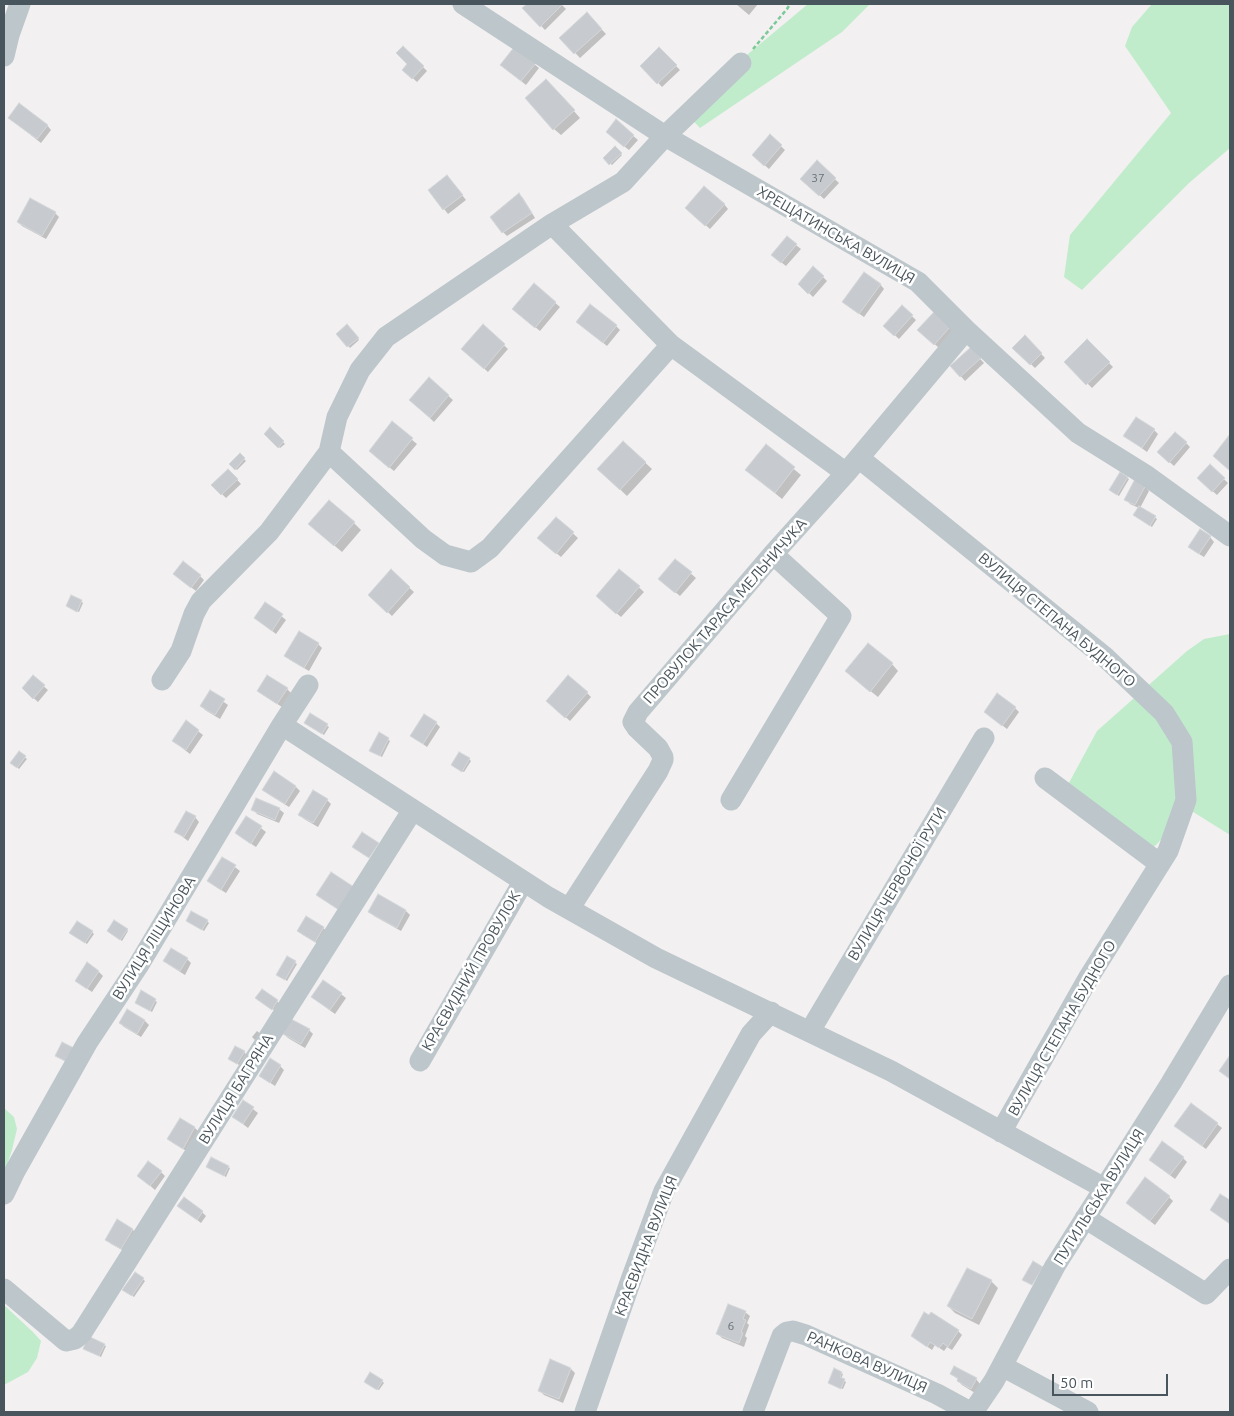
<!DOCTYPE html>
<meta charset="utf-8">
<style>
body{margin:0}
#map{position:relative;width:1234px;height:1416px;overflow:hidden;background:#f2f0f0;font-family:Ubuntu,sans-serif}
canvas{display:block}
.frame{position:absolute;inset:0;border:5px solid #49555c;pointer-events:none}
.scale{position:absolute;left:1052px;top:1374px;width:116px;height:22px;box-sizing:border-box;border:2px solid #49555c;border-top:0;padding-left:6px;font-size:15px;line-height:18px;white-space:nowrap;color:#49555c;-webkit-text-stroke:4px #fff;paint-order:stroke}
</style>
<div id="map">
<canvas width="1234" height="1416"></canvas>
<div class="frame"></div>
<div class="scale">50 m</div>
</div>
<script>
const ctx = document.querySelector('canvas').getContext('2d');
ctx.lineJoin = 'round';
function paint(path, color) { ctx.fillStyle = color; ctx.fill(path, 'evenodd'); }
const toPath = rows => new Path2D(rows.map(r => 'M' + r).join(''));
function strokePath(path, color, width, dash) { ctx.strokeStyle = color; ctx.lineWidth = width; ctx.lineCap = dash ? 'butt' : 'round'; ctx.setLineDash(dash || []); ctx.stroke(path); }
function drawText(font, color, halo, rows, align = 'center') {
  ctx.font = font + ' Ubuntu,sans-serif'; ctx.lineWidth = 5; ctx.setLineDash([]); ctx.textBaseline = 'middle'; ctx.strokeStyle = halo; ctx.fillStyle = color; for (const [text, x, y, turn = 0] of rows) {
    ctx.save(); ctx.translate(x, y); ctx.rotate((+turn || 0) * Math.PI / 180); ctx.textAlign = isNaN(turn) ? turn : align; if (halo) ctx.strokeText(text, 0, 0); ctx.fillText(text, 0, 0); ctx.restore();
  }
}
paint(toPath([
 [808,4,870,4,842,32,700,128,682,109],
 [1152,4,1230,4,1230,148,1189,183,1082,290,1064,277,1070,235,1171,113,1125,46,1132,27],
 [1230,634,1230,835,1190,810,1151,850,1064,792,1097,731,1187,651,1204,639],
 [4,1108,14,1117,17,1129,12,1150,4,1174],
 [4,1305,33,1332,41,1341,37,1358,28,1372,4,1385]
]), '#c1eccc');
paint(toPath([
 [528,4,561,4,566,9,545,30,524,8],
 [736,4,758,4,749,15],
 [587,14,606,34,580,58,561,38],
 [403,47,427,71,417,82,404,70,409,64],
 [515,48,539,68,526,85,506,69],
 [659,49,680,70,662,87,642,66],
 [553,87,580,118,561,135,554,129],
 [616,121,638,140,629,150,611,136],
 [14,122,47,125,51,130,41,143],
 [770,136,785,150,769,169,753,155],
 [615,148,622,155,612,165,605,158],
 [817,162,839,183,824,199,802,179],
 [451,181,466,200,448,214,429,190],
 [519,194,523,198,535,218,507,236,503,232],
 [724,204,728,209,710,229,691,212],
 [55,213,59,217,46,239,22,226,18,222],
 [787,238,801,249,786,266,777,259],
 [823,277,827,281,813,297,804,288],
 [880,284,884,289,864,317,848,306],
 [534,285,560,307,540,331,518,313],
 [902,307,916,320,899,339,885,326],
 [934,314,954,332,939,348,919,330],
 [347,326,359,340,350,348,338,334],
 [483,326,508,349,488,372,467,353],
 [582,326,616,326,620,330,607,346],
 [1025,337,1045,358,1035,368,1014,348],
 [1087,341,1113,367,1092,388,1066,362],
 [971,349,984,363,965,381,952,366],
 [429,379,453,400,434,422,415,404],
 [392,423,417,444,394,471,374,455],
 [270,429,285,444,280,448,266,434],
 [1154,430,1158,434,1147,452,1125,436],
 [623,442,652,469,627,496,605,475],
 [1186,443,1190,447,1174,466,1163,456],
 [766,446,801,475,782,499,754,476],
 [240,455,246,461,237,470,231,464],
 [1210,466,1228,483,1217,495,1198,478],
 [228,470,241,484,226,498,213,485],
 [1127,478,1129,479,1119,496,1112,492],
 [1145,486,1149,491,1140,508,1157,519,1152,527,1134,515,1139,508,1130,504,1126,499],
 [556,518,578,538,561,557,543,542],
 [354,523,361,530,342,552,316,530],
 [1210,537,1214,542,1204,557,1194,551],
 [675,560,696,578,680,596,664,583],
 [620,570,644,592,621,617,601,600],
 [391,571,414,592,392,616,370,595],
 [200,576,204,580,196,591,179,578],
 [81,601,83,603,79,612,67,606],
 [266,603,286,620,276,634,255,618],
 [318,644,322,648,309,671,290,660,286,655],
 [892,664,898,671,878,697,854,678],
 [33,677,48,690,38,702,28,693],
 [287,689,291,693,282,707,263,695,258,691],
 [210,692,228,705,220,719,205,710,201,705],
 [587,693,591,697,570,721,552,705],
 [1015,708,1019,712,1007,729,990,716],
 [310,715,329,727,324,735,305,723],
 [186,722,203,735,190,754,173,741],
 [436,723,440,727,427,747,412,736],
 [379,734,390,741,382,757,373,752],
 [19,753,27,759,19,769,12,763],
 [469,759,471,761,464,772,454,767],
 [296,787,300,791,289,807,268,794],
 [327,800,331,804,318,827,304,819,300,814],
 [253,809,279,809,284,813,279,823,257,814],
 [195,817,199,822,188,841,175,831],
 [247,817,266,832,256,847,241,837],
 [223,858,240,871,226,893,213,885],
 [406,911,410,915,401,931,374,916,370,912],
 [306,918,323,928,328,932,320,945,303,935,299,931],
 [207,921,209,923,204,931,189,922],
 [127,930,128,931,122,941,110,933],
 [92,932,94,934,87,944,73,935],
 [287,958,297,964,287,981,280,976],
 [187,959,191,963,185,975,169,965,165,961],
 [99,972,103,976,92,992,76,981],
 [324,981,346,998,335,1014,317,1001],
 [262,991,279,1003,274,1010,259,1000],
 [142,992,157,1002,152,1012,138,1004],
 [128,1010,145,1021,149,1025,141,1037,124,1027,120,1023],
 [309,1030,313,1034,305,1048,288,1038,284,1034],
 [257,1031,264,1037,259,1044,252,1037],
 [244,1052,246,1054,239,1065,229,1059],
 [280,1066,284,1070,275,1086,260,1076],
 [244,1102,258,1113,248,1128,234,1117],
 [180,1120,195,1128,199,1132,188,1152,173,1143,169,1139],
 [1217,1124,1222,1128,1206,1149,1180,1130],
 [1183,1158,1187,1162,1175,1179,1155,1164],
 [207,1167,228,1167,230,1168,226,1177],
 [161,1172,165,1176,155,1190,139,1176],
 [1169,1197,1173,1201,1155,1225,1132,1207],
 [179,1206,202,1212,206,1216,201,1223],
 [118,1221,133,1230,137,1234,126,1252,111,1244,107,1240],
 [135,1273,145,1281,134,1297,126,1291],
 [991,1281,998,1288,979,1325,955,1313,948,1306],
 [745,1312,750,1316,747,1323,749,1325,745,1336,747,1338,744,1347,722,1338,718,1334],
 [958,1331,962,1335,952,1350,947,1347,944,1351,935,1345,932,1350,912,1336],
 [104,1345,106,1346,101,1357,84,1349],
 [551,1361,571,1369,575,1373,563,1403,544,1395,539,1390],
 [955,1367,976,1379,980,1384,975,1393,962,1385,958,1381,959,1380,951,1374],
 [841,1373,843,1374,841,1379,846,1382,843,1389,829,1383],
 [382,1381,384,1383,379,1390,368,1383]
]), '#0003');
const building = toPath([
 [527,4,563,4,540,27,522,8,527,4],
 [587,12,602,29,574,54,559,38,587,12],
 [403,46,424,66,412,79,402,70,407,64,396,53,403,46],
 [515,46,536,63,521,81,500,65,515,46],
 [659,47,677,65,657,84,640,66,659,47],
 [546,79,575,110,553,130,525,98,546,79],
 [19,103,48,125,37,139,8,118,19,103],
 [616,119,634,135,624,147,606,132,616,119],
 [770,134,782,145,764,166,752,155,770,134],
 [615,146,622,153,609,165,603,158,615,146],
 [817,160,836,178,819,196,800,179,817,160],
 [447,175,463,195,443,210,428,190,447,175],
 [704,186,725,204,705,226,685,208,704,186],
 [519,193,532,213,502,233,490,217,519,193],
 [30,198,56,212,42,236,17,222,30,198],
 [787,236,797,244,781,263,771,255,787,236],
 [813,266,824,276,808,294,798,284,813,266],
 [864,272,881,284,859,314,842,302,864,272],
 [534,283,556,302,535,328,512,309,534,283],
 [590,304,617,325,603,343,576,322,590,304],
 [902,305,913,315,894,336,883,326,902,305],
 [934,312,950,327,934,345,917,330,934,312],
 [347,324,359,338,347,347,336,334,347,324],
 [483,324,505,344,484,369,461,349,483,324],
 [1025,335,1042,353,1030,365,1012,348,1025,335],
 [1087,339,1110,362,1086,385,1064,362,1087,339],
 [971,347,981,358,960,377,950,366,971,347],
 [429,377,449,395,430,418,409,400,429,377],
 [1136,417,1155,429,1142,448,1123,436,1136,417],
 [392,421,413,438,389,468,369,451,392,421],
 [270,427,284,441,278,448,264,434,270,427],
 [1175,432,1187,442,1169,463,1157,452,1175,432],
 [1230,434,1230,471,1213,456,1230,434],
 [623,441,646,462,620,490,597,469,623,441],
 [766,444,795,467,775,493,745,470,766,444],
 [240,453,245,458,235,470,229,464,240,453],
 [1210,464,1225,478,1212,492,1197,478,1210,464],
 [228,469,238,479,221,495,211,485,228,469],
 [1120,472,1128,477,1117,495,1109,490,1120,472],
 [1135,479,1146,485,1135,505,1124,500,1135,479],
 [329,500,355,522,334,546,308,524,329,500],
 [1139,506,1156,516,1150,526,1133,515,1139,506],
 [556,517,574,532,556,554,537,538,556,517],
 [1200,529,1211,536,1199,554,1188,547,1200,529],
 [675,559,692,572,675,593,658,579,675,559],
 [183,561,201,575,191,588,173,574,183,561],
 [391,569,410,587,387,613,368,595,391,569],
 [619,569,640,586,616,614,596,596,619,569],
 [71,595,82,600,77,612,66,606,71,595],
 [265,602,283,614,272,631,254,618,265,602],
 [299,631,319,643,304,668,284,656,299,631],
 [868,643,893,663,870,692,845,671,868,643],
 [33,675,45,685,33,699,22,688,33,675],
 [267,675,288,688,277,704,257,691,267,675],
 [568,675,588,692,565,718,546,701,568,675],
 [210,690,225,699,215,715,200,706,210,690],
 [997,693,1016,707,1002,726,984,712,997,693],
 [310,713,328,724,322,734,304,723,310,713],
 [424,714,437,722,423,744,410,736,424,714],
 [186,720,199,730,186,750,172,741,186,720],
 [379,732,389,738,380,756,369,751,379,732],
 [19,751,26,756,17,768,10,763,19,751],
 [459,752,470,758,462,772,451,765,459,752],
 [274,771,296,786,285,804,262,790,274,771],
 [313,790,328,799,313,823,298,815,313,790],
 [256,798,280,808,275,820,251,810,256,798],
 [186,811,196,816,184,837,174,832,186,811],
 [246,816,262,826,251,844,235,833,246,816],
 [362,832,379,843,369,858,352,847,362,832],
 [222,857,236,865,221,890,207,881,222,857],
 [331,872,354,887,339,910,316,895,331,872],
 [378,894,406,910,397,928,368,912,378,894],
 [191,911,208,920,202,930,186,921,191,911],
 [306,916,324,927,315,942,297,931,306,916],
 [114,920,128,929,120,940,107,931,114,920],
 [77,921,93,931,85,943,69,933,77,921],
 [171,948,188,958,180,971,163,961,171,948],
 [287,956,296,961,285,980,276,975,287,956],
 [87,962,99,971,87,989,75,981,87,962],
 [323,980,342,993,330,1010,311,997,323,980],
 [262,989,278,1000,272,1010,255,998,262,989],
 [141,990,156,999,150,1011,135,1003,141,990],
 [127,1009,145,1020,137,1034,119,1023,127,1009],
 [291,1019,310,1029,301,1044,283,1034,291,1019],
 [62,1042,78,1050,71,1064,55,1056,62,1042],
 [235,1046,245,1051,237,1064,228,1059,235,1046],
 [1230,1055,1230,1079,1219,1071,1230,1055],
 [270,1058,281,1065,270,1083,259,1076,270,1058],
 [243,1100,254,1107,243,1124,232,1117,243,1100],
 [1191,1103,1218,1123,1202,1146,1174,1126,1191,1103],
 [180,1118,195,1127,183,1149,167,1139,180,1118],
 [1162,1141,1184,1157,1170,1175,1149,1160,1162,1141],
 [211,1157,229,1166,224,1176,206,1167,211,1157],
 [148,1161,162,1171,150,1186,137,1176,148,1161],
 [1145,1177,1170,1196,1150,1221,1126,1203,1145,1177],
 [1220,1194,1230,1200,1230,1224,1210,1210,1220,1194],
 [184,1197,203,1211,197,1220,177,1206,184,1197],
 [117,1219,133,1229,121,1249,105,1240,117,1219],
 [1033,1261,1043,1267,1032,1285,1022,1280,1033,1261],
 [967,1268,992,1280,972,1319,947,1306,967,1268],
 [135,1272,144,1278,132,1296,122,1290,135,1272],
 [728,1304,746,1311,743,1319,746,1320,741,1332,743,1333,739,1343,716,1334,728,1304],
 [924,1312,929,1315,931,1312,959,1330,948,1347,943,1343,939,1348,930,1342,927,1347,911,1336,924,1312],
 [88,1336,105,1344,99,1356,83,1349,88,1336],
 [550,1359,571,1368,559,1399,538,1391,550,1359],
 [954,1366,977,1378,971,1389,957,1381,958,1378,950,1374,954,1366],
 [834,1368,842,1372,840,1377,845,1379,841,1389,828,1383,834,1368],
 [370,1372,383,1380,377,1390,364,1382,370,1372]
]);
paint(building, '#c7cbcf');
strokePath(building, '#d4d7da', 1);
strokePath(toPath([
 [753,49,787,9,790,4]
]), '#7bc898', 2.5, [4, 2.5]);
strokePath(toPath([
 [463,4,665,136,918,282,966,330,1078,433,1147,476,1230,536],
 [4,56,9,35,20,4],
 [552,224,671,345,846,473],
 [671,345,490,548,471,562,445,555,423,539,329,452,337,417,360,370,386,337,552,224,623,182,665,136,741,63],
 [859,458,1106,658,1164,713,1182,742,1186,800,1168,851,1089,977,1001,1132],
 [162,680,181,651,194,614,201,601,269,532,329,452],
 [282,725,548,897,656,958,891,1071,1104,1188],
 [1045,778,1160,864],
 [731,800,841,616,773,554],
 [569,909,658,771,663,760,663,757,658,748,637,728,633,722,638,712,773,554,846,473,966,330],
 [810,1031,984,738],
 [420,1061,523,882],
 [4,1194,15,1171,87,1043,138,966,282,725,308,685],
 [1085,1218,1206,1294,1230,1269],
 [4,1289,66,1341,75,1339,81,1334,412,811],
 [1002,1366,1088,1412],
 [585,1412,632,1277,664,1191,751,1034,771,1012],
 [753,1412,782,1336,787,1332,793,1331,806,1335,937,1394,970,1412],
 [973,1412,994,1381,1055,1266,1171,1083,1230,985]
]), '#bcc6cb', 21);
drawText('12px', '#687279', null, [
 ["37",818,178],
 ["6",731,1326]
]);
drawText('15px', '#49555c', '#fff', [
 ["ХРЕЩАТИНСЬКА ВУЛИЦЯ",836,235,30],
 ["ПРОВУЛОК ТАРАСА МЕЛЬНИЧУКА",725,611,-49],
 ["ВУЛИЦЯ СТЕПАНА БУДНОГО",1057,620,40],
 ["ВУЛИЦЯ ЧЕРВОНОЇ РУТИ",897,884,-59],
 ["ВУЛИЦЯ ЛІЩИНОВА",154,938,-58],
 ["КРАЄВИДНИЙ ПРОВУЛОК",471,971,-60],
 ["ВУЛИЦЯ СТЕПАНА БУДНОГО",1062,1028,-60],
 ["ВУЛИЦЯ БАГРЯНА",236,1089,-58],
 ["ПУТИЛЬСЬКА ВУЛИЦЯ",1099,1197,-58],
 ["КРАЄВИДНА ВУЛИЦЯ",646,1246,-69],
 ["РАНКОВА ВУЛИЦЯ",867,1362,24]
]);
</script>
